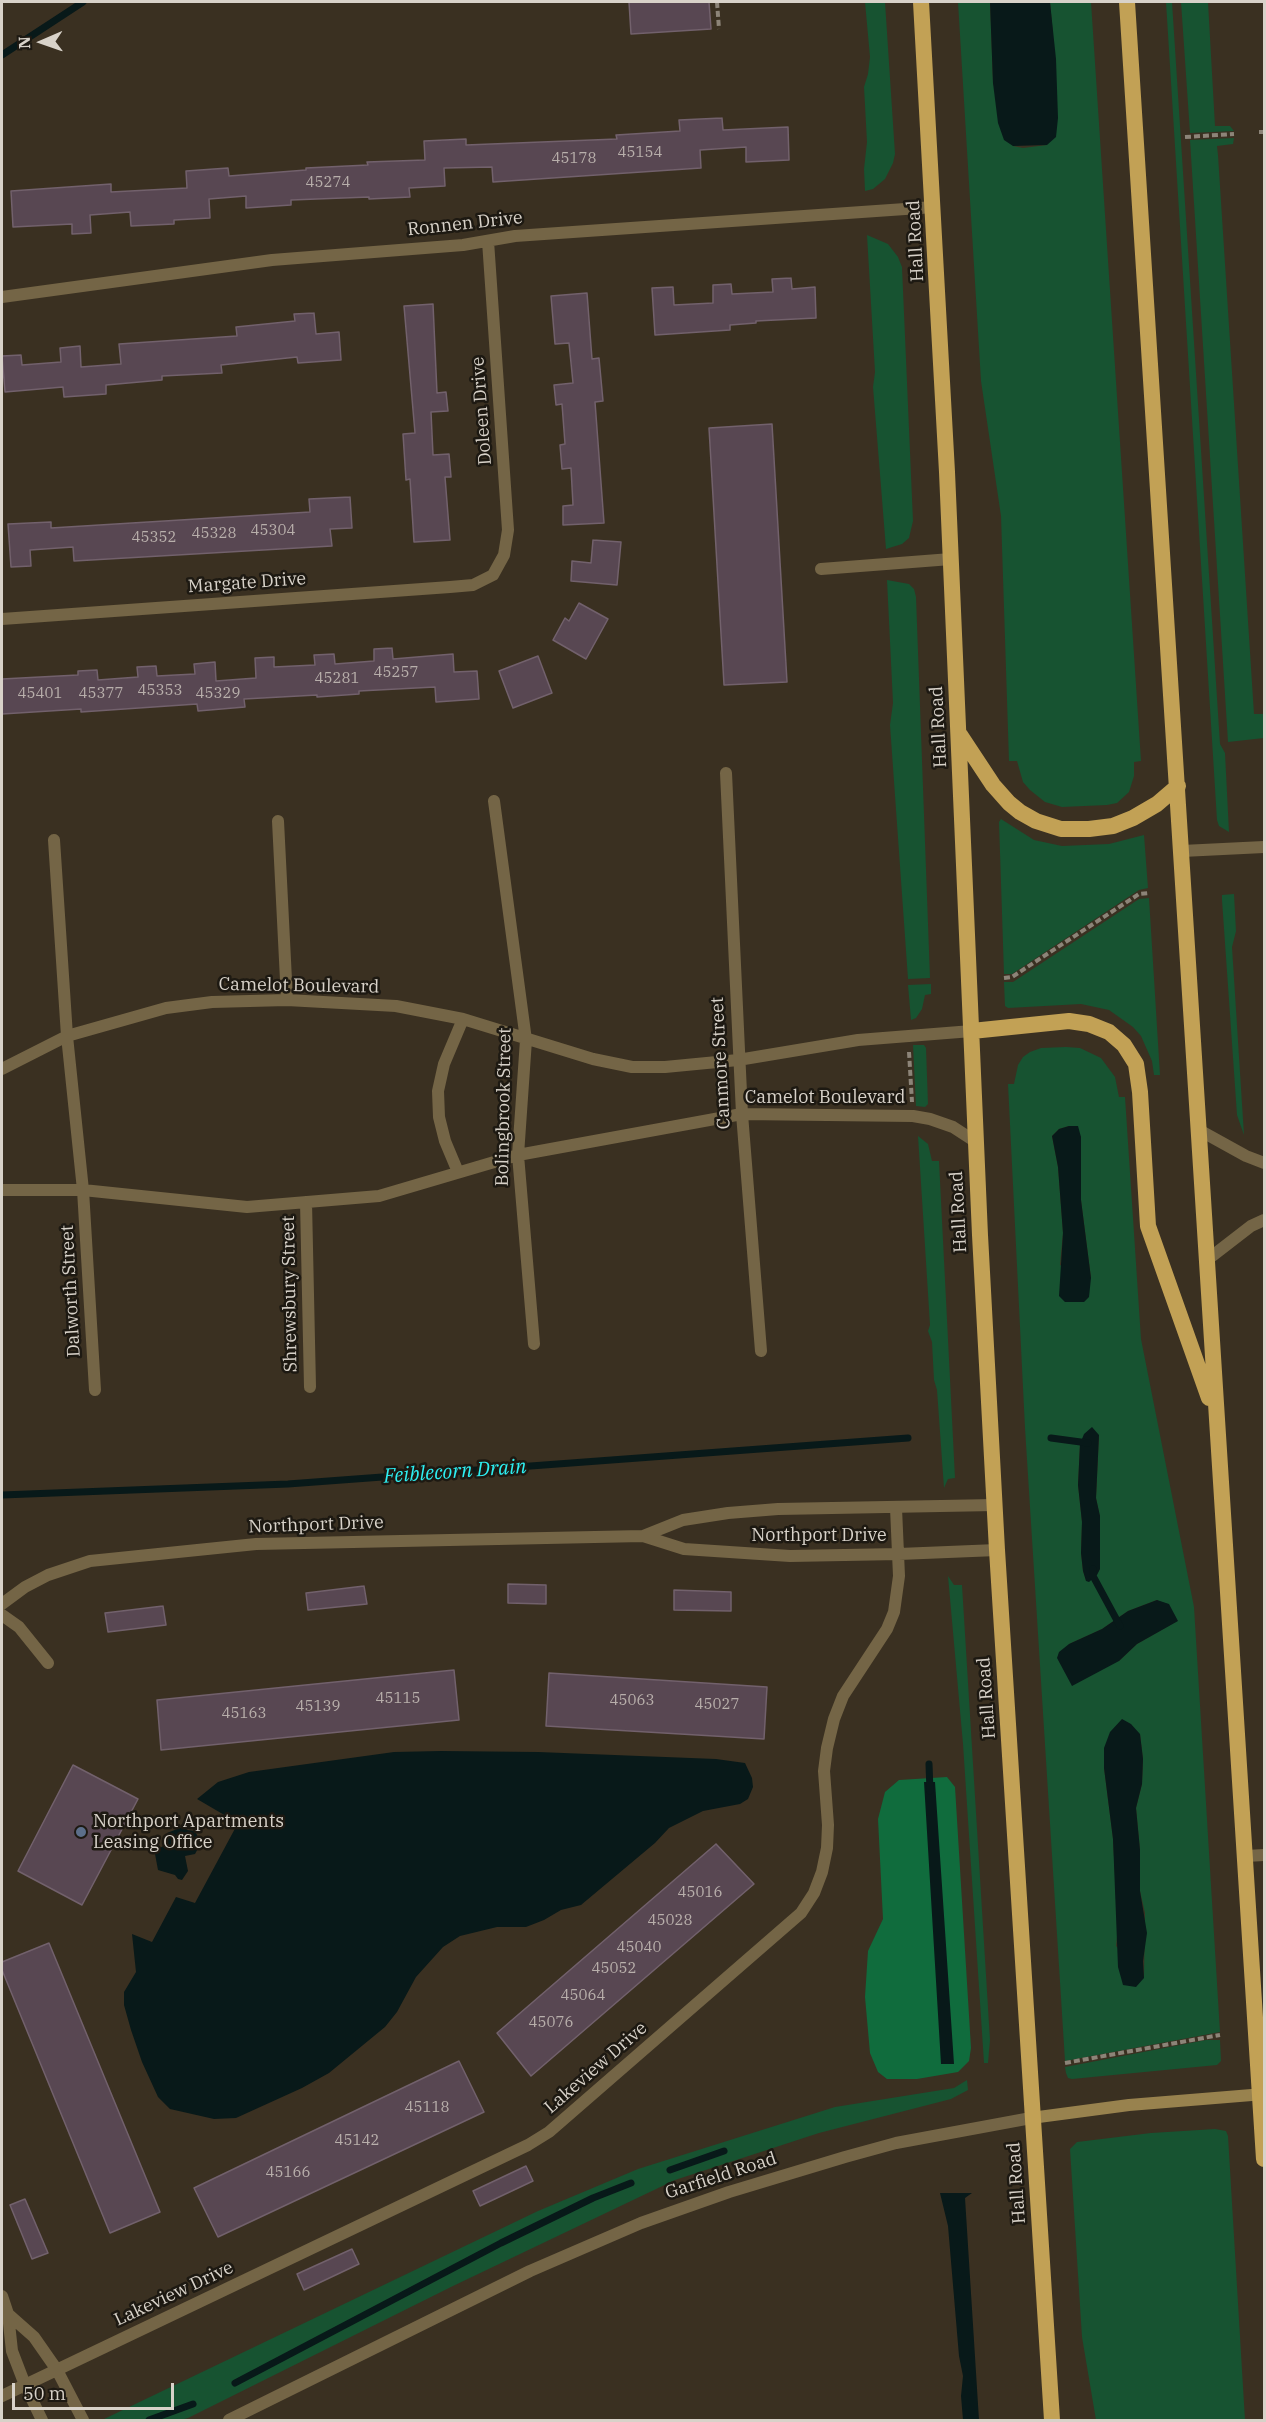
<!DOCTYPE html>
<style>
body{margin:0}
#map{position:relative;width:1266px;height:2422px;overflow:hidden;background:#3a3021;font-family:"IBM Plex Serif",serif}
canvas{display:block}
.frame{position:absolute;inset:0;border:3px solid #d8d2c9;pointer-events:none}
.north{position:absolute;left:12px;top:12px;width:60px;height:60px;-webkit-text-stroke:4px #1d1912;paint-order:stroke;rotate:268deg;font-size:16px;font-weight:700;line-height:24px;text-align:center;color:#d8d2c9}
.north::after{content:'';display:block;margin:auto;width:21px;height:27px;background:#d8d2c9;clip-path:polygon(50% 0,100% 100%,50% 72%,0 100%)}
.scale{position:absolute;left:12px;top:2383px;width:162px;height:27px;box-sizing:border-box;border:3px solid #d8d2c9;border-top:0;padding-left:8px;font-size:18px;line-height:21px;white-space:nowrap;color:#d8d2c9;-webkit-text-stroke:4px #1d1912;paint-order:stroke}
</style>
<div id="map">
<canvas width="1266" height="2422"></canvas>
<div class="frame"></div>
<div class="north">N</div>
<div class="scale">50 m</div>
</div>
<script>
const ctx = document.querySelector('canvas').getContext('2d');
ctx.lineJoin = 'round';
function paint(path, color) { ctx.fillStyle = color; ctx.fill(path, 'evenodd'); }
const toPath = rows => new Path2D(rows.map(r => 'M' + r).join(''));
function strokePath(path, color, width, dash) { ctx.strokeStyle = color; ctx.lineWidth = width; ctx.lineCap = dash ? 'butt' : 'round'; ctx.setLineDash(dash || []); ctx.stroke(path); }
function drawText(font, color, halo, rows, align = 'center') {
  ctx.font = font + ' "IBM Plex Serif",serif'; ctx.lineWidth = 5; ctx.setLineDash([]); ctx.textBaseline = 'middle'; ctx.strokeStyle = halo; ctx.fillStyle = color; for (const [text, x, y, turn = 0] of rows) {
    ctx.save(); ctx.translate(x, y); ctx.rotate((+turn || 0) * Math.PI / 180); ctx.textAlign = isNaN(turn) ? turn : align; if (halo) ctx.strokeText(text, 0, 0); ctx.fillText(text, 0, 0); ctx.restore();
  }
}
paint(toPath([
 [865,2,885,2,895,154,893,163,885,179,873,189,865,191,864,169,867,142,864,87,868,74,870,57],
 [958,2,990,2,993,83,1013,146,1023,148,1047,145,1053,35,1050,2,1091,2,1141,761,1134,762,1134,776,1129,792,1117,803,1107,805,1062,807,1045,802,1030,790,1023,782,1017,761,1009,761,1001,516,981,381],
 [1166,2,1172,2,1220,744,1225,753,1229,832,1219,826,1217,820],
 [1181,2,1208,2,1215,126,1230,126,1234,131,1190,133],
 [1234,138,1233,144,1217,146,1218,155,1254,714,1264,714,1264,738,1228,742,1190,140],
 [867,235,888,244,898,257,902,267,913,521,909,538,902,544,886,549,873,387,875,372],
 [887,580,909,584,914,589,916,597,930,978,908,979,890,725,893,703],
 [1001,819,1034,840,1062,846,1109,844,1144,835,1148,888,1139,890,1012,974,1004,974,999,822],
 [1234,894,1236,931,1232,947,1244,1135,1237,1115,1222,900,1222,895],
 [1149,898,1160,1075,1154,1075,1152,1061,1141,1036,1133,1027,1109,1010,1081,1004,1008,1008,1005,1006,1004,982,1013,982,1139,899],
 [931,984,931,994,925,995,922,1009,916,1018,911,1020,908,985],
 [913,1045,924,1045,926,1048,928,1104,925,1107,916,1106],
 [1066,1047,1080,1048,1101,1058,1115,1077,1119,1097,1125,1097,1141,1339,1194,1607,1220,2032,1065,2061,1025,1428,1008,1084,1014,1084,1018,1065,1023,1057,1030,1052,1041,1048],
 [1069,1126,1081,1137,1081,1200,1091,1278,1060,1265,1063,1233,1058,1167,1052,1136,1059,1129],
 [1099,1435,1096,1498,1100,1517,1100,1569,1089,1581,1086,1580,1083,1571,1081,1553,1082,1522,1078,1485,1080,1444],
 [1157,1600,1174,1614,1177,1621,1137,1644,1119,1661,1069,1644,1102,1629,1128,1611],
 [1140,1734,1143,1759,1142,1784,1136,1808,1140,1850,1140,1891,1145,1913,1144,1977,1116,1946,1118,1928,1113,1839,1104,1768],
 [918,1136,928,1144,932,1161,939,1161,955,1478,948,1479,944,1488,937,1390,934,1380,932,1342,928,1331,930,1325],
 [948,1576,954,1585,962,1585,990,2040,988,2063,984,2063,963,1744],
 [1206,2040,1220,2040,1221,2061,1217,2065,1072,2079,1068,2078,1066,2073,1065,2067],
 [967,2080,968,2090,951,2099,819,2133,675,2180,453,2286,188,2418,180,2420,102,2420,538,2211,638,2169,835,2107,954,2088],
 [1215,2129,1226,2131,1228,2136,1245,2420,1096,2420,1082,2337,1070,2149,1077,2142,1151,2133]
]), '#175331');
paint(toPath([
 [947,1777,955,1787,971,2048,969,2061,958,2072,917,2079,887,2079,878,2072,870,2053,865,1997,868,1951,883,1919,878,1819,885,1792,899,1780]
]), '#106c3d');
paint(toPath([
 [990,2,1050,2,1056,59,1058,118,1056,137,1047,145,1013,146,1004,140,998,123,993,83],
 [1069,1126,1078,1126,1081,1137,1081,1200,1091,1278,1089,1297,1084,1302,1065,1302,1059,1296,1063,1233,1058,1167,1052,1136,1059,1129],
 [1092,1427,1099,1435,1096,1498,1100,1516,1100,1569,1097,1575,1089,1582,1086,1581,1083,1571,1081,1553,1082,1522,1078,1485,1080,1444,1084,1434],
 [1157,1600,1169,1604,1178,1621,1137,1644,1119,1661,1072,1686,1057,1658,1059,1652,1069,1644,1102,1629,1128,1611],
 [1122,1719,1131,1724,1140,1734,1143,1759,1142,1784,1136,1808,1140,1850,1140,1891,1147,1933,1143,1961,1144,1978,1136,1987,1123,1985,1118,1967,1113,1839,1104,1768,1104,1748,1110,1732],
 [441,1751,538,1752,716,1759,745,1763,752,1778,753,1787,748,1799,740,1804,703,1811,669,1828,655,1843,581,1905,561,1910,544,1920,526,1927,497,1927,460,1936,443,1947,416,1977,397,2012,385,2027,329,2073,302,2088,236,2118,214,2119,170,2109,158,2097,142,2062,131,2030,124,2005,124,1992,136,1972,132,1934,152,1942,176,1897,195,1903,238,1823,197,1799,218,1782,249,1772,394,1752],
 [924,1782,935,1782,954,2064,941,2064],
 [185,1826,187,1830,195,1831,201,1843,195,1854,185,1856,188,1871,182,1880,178,1879,175,1875,158,1870,155,1854,156,1850,167,1844,167,1833],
 [940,2193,972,2193,965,2198,979,2420,963,2420,961,2396,963,2376,959,2356,948,2226]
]), '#081919');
strokePath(toPath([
 [2,55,83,2],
 [1051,1438,1088,1443],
 [2,1495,288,1484,908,1438],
 [1093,1569,1093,1576,1120,1626],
 [929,1764,930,1791],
 [670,2170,724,2151],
 [235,2383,501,2243,593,2198,631,2183],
 [149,2420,193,2404]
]), '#081919', 7);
const building = toPath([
 [629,2,709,2,711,29,631,34,629,2],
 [722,118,723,130,788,127,789,160,746,162,746,147,700,150,701,168,493,182,492,167,444,168,445,186,409,188,410,197,369,199,369,197,291,200,291,205,246,208,246,196,209,199,210,218,174,220,174,224,131,226,130,212,90,215,91,233,72,234,72,224,13,227,11,191,111,184,111,192,187,188,186,171,228,168,229,176,306,170,306,168,368,165,367,162,425,160,424,141,466,139,466,145,617,139,616,135,680,131,679,120,722,118],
 [791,278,792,289,815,287,816,318,756,321,756,323,730,325,730,330,655,335,652,288,673,287,674,305,713,303,713,285,731,284,732,294,773,292,772,279,791,278],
 [587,293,592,359,599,358,603,401,595,402,604,523,563,525,563,506,573,505,571,468,562,469,560,445,565,444,562,404,556,405,554,385,573,383,569,343,555,344,551,296,587,293],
 [433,304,437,393,446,392,448,411,431,412,433,455,449,454,451,477,445,477,450,540,414,542,410,479,406,480,403,434,415,433,404,306,433,304],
 [314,313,316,334,339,332,341,360,298,363,297,357,221,365,222,373,162,376,162,380,106,385,106,394,64,397,63,387,5,392,2,356,21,355,22,365,61,362,60,348,80,346,81,367,121,364,119,344,237,336,236,327,295,321,294,314,314,313],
 [772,424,787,682,724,685,709,428,772,424],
 [350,497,352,528,330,529,332,546,74,561,73,547,30,550,31,566,11,567,8,524,51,522,51,528,310,512,309,499,350,497],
 [593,540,621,542,617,585,571,581,572,561,591,563,593,540],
 [579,603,608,619,586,659,553,640,565,618,569,621,579,603],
 [392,648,393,659,453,654,454,672,477,671,479,699,436,702,435,687,359,691,359,694,317,697,317,695,244,699,245,707,198,711,197,704,81,712,81,709,2,714,2,679,78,675,78,671,97,670,98,680,138,677,137,667,156,666,157,676,195,674,194,664,215,662,216,681,256,678,255,658,274,657,274,667,315,665,314,655,334,654,335,664,374,661,374,649,392,648],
 [538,656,552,693,513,708,499,671,538,656],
 [508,1584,546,1585,546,1604,508,1603,508,1584],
 [364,1586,367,1604,308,1610,306,1593,364,1586],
 [674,1590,731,1592,731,1611,674,1610,674,1590],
 [163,1606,166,1625,108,1632,105,1613,163,1606],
 [454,1670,459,1720,161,1750,157,1700,454,1670],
 [549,1673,767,1687,764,1739,546,1726,549,1673],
 [73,1765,138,1799,82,1905,18,1871,73,1765],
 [716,1844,754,1884,531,2076,497,2033,716,1844],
 [49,1943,160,2212,110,2233,2,1970,2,1962,49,1943],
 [459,2061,484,2112,218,2237,194,2188,459,2061],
 [526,2166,533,2181,480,2206,473,2191,526,2166],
 [25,2199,48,2253,32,2259,10,2205,25,2199],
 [352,2249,359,2264,304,2290,297,2274,352,2249]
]);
paint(building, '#584752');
strokePath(building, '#72616c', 1.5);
strokePath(toPath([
 [717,2,719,29],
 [1259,132,1264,132],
 [1185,137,1234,134],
 [1004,978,1012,977,1139,894,1149,893],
 [909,1052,912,1102],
 [1065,2063,1220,2035]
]), '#8c8478', 4, [6, 3]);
strokePath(toPath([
 [821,569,951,559],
 [1182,851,1264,847],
 [2,1615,19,1627,48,1663],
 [1246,1856,1264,1855]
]), '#746546', 12);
strokePath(toPath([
 [2,297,272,260,463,245,515,236,934,207],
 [2,619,450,587,473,585,493,575,504,555,508,530,488,241],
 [726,773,742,1114,761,1351],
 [494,801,526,1040,518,1155,534,1344],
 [278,821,287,1000],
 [54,840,67,1036,83,1190,95,1390],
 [2,1069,67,1036,166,1008,212,1002,287,1000,396,1006,463,1019,593,1059,632,1067,665,1067,738,1060,858,1040,972,1031],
 [1199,1130,1246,1156,1264,1163],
 [458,1172,445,1141,439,1117,438,1091,444,1064,463,1019],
 [2,1190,83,1190,247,1207,379,1196,518,1155,742,1114,913,1116,930,1119,953,1127,976,1142],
 [306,1202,310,1387],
 [1207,1260,1251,1226,1264,1220],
 [643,1536,683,1520,728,1513,778,1509,995,1505],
 [2,1604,25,1587,48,1575,90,1561,256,1544,643,1536,684,1549,790,1556,899,1554,997,1550],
 [2,2296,8,2314,12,2351,25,2385,42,2420],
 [8,2314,34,2337,57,2370,83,2420],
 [2,2396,528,2145,549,2132,801,1913,814,1893,822,1872,827,1848,828,1825,824,1771,827,1748,834,1719,843,1696,887,1629,894,1612,899,1576,896,1508]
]), '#746546', 12);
strokePath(toPath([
 [229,2420,530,2271,641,2223,729,2192,845,2157,896,2143,1031,2118]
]), '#746546', 12);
strokePath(toPath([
 [1031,2118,1129,2105,1264,2094]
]), '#98824e', 12);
strokePath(toPath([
 [921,2,947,472,980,1235,997,1550,1052,2420],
 [1127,2,1264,2159],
 [960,735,993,785,1009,803,1020,812,1036,821,1061,829,1089,829,1113,826,1133,818,1157,804,1178,786],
 [972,1031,1069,1021,1089,1024,1109,1032,1124,1045,1136,1064,1140,1092,1148,1226,1209,1398]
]), '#c2a155', 16);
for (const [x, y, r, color] of [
 [81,1832,6,"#5c6f8a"]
]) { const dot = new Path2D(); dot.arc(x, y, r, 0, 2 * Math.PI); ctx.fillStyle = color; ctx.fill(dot); strokePath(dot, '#1d1912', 2); }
drawText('15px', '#b8afab', null, [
 ["45154",640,153],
 ["45178",574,159],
 ["45274",328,183],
 ["45304",273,531],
 ["45328",214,534],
 ["45352",154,538],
 ["45257",396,673],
 ["45281",337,679],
 ["45353",160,691],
 ["45401",40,694],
 ["45377",101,694],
 ["45329",218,694],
 ["45115",398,1699],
 ["45063",632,1701],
 ["45027",717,1705],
 ["45139",318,1707],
 ["45163",244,1714],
 ["45016",700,1893],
 ["45028",670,1921],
 ["45040",639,1948],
 ["45052",614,1969],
 ["45064",583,1996],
 ["45076",551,2023],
 ["45118",427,2108],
 ["45142",357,2141],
 ["45166",288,2173]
]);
drawText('18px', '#d8d2c9', '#1d1912', [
 ["Ronnen Drive",465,224,-6],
 ["Hall Road",916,241,-93],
 ["Doleen Drive",482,411,-94],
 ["Margate Drive",247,583,-4],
 ["Hall Road",939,727,-93],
 ["Camelot Boulevard",299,986,1],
 ["Canmore Street",721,1063,-93],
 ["Camelot Boulevard",825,1098],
 ["Bolingbrook Street",504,1107,-89],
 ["Hall Road",959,1212,-93],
 ["Dalworth Street",71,1291,-93],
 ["Shrewsbury Street",290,1294,-91],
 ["Northport Drive",316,1525,-2],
 ["Northport Drive",819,1536],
 ["Hall Road",987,1698,-94],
 ["Lakeview Drive",596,2068,-41],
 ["Garfield Road",721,2176,-18],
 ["Hall Road",1017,2183,-94],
 ["Lakeview Drive",174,2294,-25]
]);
drawText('18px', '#d8d2c9', '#1d1912', [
 ["Northport Apartments",93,1822],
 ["Leasing Office",93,1843]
], 'left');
drawText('italic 20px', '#2deff2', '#1d1912', [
 ["Feiblecorn Drain",455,1472,-4]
]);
</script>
